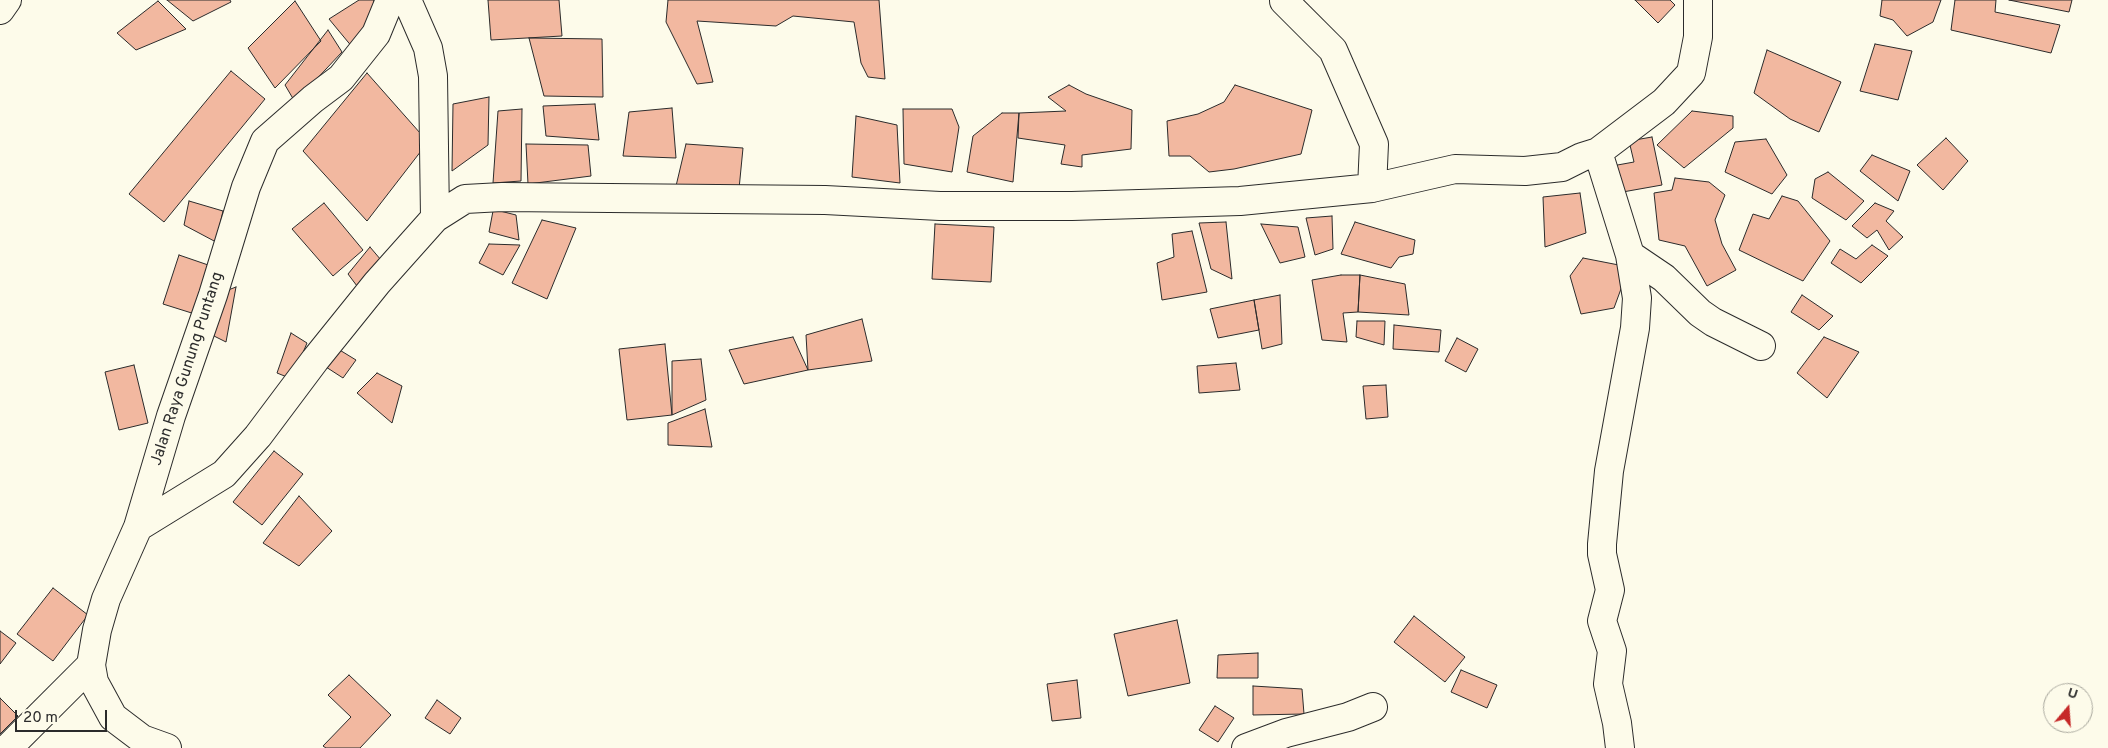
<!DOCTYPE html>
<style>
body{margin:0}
#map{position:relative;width:2108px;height:748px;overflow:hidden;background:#fdfbea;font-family:Overpass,sans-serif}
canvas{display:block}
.north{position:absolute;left:2043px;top:683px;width:50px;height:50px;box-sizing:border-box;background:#fdfbea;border:1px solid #a9a89e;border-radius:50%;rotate:18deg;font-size:14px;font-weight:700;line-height:20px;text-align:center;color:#2b2b2b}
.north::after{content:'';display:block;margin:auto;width:18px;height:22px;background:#c62828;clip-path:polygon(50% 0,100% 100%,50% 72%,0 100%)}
.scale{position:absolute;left:15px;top:710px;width:92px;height:22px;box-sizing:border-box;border:2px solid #2b2b2b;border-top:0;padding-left:6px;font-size:15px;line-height:18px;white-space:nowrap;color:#2b2b2b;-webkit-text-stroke:4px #fdfbea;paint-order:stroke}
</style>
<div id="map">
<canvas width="2108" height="748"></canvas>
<div class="north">U</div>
<div class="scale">20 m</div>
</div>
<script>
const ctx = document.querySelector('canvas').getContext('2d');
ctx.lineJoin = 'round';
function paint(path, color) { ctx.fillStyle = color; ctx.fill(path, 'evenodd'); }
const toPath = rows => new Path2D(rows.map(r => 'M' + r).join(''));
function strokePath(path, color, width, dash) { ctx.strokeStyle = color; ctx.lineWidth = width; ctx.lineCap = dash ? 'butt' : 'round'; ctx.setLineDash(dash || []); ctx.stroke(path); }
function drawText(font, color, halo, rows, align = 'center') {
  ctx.font = font + ' Overpass,sans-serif'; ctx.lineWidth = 4; ctx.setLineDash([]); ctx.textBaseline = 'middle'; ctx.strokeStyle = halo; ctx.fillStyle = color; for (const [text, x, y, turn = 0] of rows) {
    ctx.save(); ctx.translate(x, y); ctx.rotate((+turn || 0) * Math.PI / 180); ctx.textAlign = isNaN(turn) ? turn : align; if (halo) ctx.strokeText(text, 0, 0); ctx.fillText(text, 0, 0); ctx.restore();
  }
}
const building = toPath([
 [167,0,230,0,231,2,193,21,167,0],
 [359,0,374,0,372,16,353,48,329,19,359,0],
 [488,0,559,0,562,36,491,40,488,0],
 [668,0,879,0,885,79,868,77,861,63,854,22,793,16,776,26,697,21,713,82,697,84,666,22,668,0],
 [1635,0,1670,0,1675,5,1658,23,1635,0],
 [1882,0,1941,0,1933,22,1907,36,1893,20,1880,16,1882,0],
 [1955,0,1996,0,1995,12,2060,25,2051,53,1951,30,1955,0],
 [2009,0,2072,0,2069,12,2009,0],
 [158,1,186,29,136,50,117,33,158,1],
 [295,1,321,41,275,88,248,48,295,1],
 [328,30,342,52,295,102,285,85,328,30],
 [529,38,602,39,603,97,544,96,529,38],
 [1875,44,1912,51,1898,100,1860,91,1875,44],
 [1767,50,1841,82,1819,132,1790,119,1754,93,1767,50],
 [231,71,265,99,164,222,129,194,231,71],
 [367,73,428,142,367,221,303,151,367,73],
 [1069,85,1086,94,1132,110,1131,149,1082,155,1082,167,1061,164,1065,145,1018,138,1019,113,1066,111,1048,97,1069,85],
 [1235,85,1312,110,1301,154,1234,169,1209,172,1190,156,1169,156,1167,121,1198,114,1224,102,1235,85],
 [489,97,488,145,452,171,453,104,489,97],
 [595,104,599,140,546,136,543,106,595,104],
 [672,108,676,158,623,156,629,112,672,108],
 [522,109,521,181,493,183,498,111,522,109],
 [903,109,952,109,959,127,952,172,904,164,903,109],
 [1692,111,1733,116,1733,128,1684,168,1657,145,1692,111],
 [1002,113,1019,113,1013,182,967,172,973,136,1002,113],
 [856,116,897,125,900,183,852,177,856,116],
 [1652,137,1662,185,1617,193,1612,166,1634,162,1629,141,1652,137],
 [1946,138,1968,161,1943,190,1917,165,1946,138],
 [1766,139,1787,175,1772,194,1725,172,1735,142,1766,139],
 [526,144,588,145,591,176,528,184,526,144],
 [686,144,743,148,739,189,676,186,686,144],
 [1872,155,1910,171,1898,201,1860,171,1872,155],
 [1828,172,1864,201,1846,220,1812,198,1815,179,1828,172],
 [1675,178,1709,182,1725,195,1715,220,1722,244,1736,270,1707,286,1685,246,1659,240,1654,193,1672,190,1675,178],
 [1580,193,1586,233,1545,247,1543,197,1580,193],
 [1782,196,1798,201,1830,241,1803,281,1739,250,1753,214,1769,219,1782,196],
 [189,201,223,211,216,242,184,225,189,201],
 [324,203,363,250,333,276,292,229,324,203],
 [1875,203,1894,211,1886,221,1903,237,1889,250,1877,230,1867,238,1852,226,1875,203],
 [492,209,516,215,519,240,489,232,493,211,492,209],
 [1332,216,1333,249,1315,255,1306,218,1332,216],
 [542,220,576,228,547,299,512,283,542,220],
 [1226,222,1232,279,1211,269,1199,223,1226,222],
 [1355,222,1415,240,1413,254,1399,257,1391,268,1341,254,1355,222],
 [935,224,994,227,991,282,932,279,935,224],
 [1261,224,1298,227,1305,257,1280,263,1261,224],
 [1192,231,1207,292,1162,300,1157,263,1174,257,1172,234,1192,231],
 [489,244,520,245,503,275,479,263,489,244],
 [1872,245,1888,256,1861,283,1831,263,1840,249,1856,259,1872,245],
 [370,247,381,260,360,290,348,274,370,247],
 [179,255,214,267,198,315,163,304,179,255],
 [1583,258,1629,267,1614,308,1581,314,1570,276,1583,258],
 [1341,275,1360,275,1358,312,1343,313,1347,342,1322,340,1312,280,1341,275],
 [1360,275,1405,284,1409,315,1358,312,1360,275],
 [236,287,226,342,214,336,223,292,236,287],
 [1280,295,1282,344,1262,349,1254,300,1280,295],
 [1802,295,1833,316,1819,330,1791,312,1802,295],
 [1254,300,1259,330,1218,338,1210,309,1254,300],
 [862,319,872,361,808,370,806,335,862,319],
 [1357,321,1385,321,1384,345,1356,337,1357,321],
 [1394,325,1441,330,1439,352,1393,349,1394,325],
 [291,333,307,343,292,379,277,373,291,333],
 [793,337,808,370,744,384,729,350,793,337],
 [1824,337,1859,352,1827,398,1797,373,1824,337],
 [1457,338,1478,349,1466,372,1445,361,1457,338],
 [665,344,672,415,627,420,619,349,665,344],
 [338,349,356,360,343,378,326,367,338,349],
 [701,359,706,400,672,415,672,361,701,359],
 [1236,363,1240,390,1199,393,1197,366,1236,363],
 [134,365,148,423,119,430,105,372,134,365],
 [377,373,402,386,392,423,357,393,377,373],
 [1386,385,1388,417,1366,419,1363,386,1386,385],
 [705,409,712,447,668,445,668,423,705,409],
 [274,451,303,474,262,525,233,502,274,451],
 [299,496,332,531,299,566,263,543,299,496],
 [53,588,88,615,53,661,17,634,53,588],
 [1414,616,1465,657,1445,682,1394,642,1414,616],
 [1177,620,1190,683,1128,696,1114,634,1177,620],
 [0,631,16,643,0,664,0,631],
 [1258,653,1258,678,1217,678,1218,655,1258,653],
 [1461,670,1497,685,1487,708,1451,692,1461,670],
 [349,675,391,715,360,748,326,748,323,746,351,717,328,695,349,675],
 [1077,680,1081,718,1052,721,1047,684,1077,680],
 [1253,686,1302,689,1304,714,1253,715,1253,686],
 [0,698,18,716,0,734,0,698],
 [437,700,461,718,450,734,425,718,437,700],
 [1215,706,1234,718,1218,742,1199,730,1215,706]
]);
paint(building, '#f2b8a0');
strokePath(building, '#2b2b2b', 1);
const minor = toPath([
 [407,0,428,48,433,76,435,218],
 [1284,1,1333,50,1374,144,1372,188],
 [0,10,7,0],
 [1598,152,1630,255,1637,298,1635,328,1609,471,1602,544,1602,554,1610,590,1602,621,1612,651,1608,684,1617,723,1620,748],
 [1630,255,1664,278,1700,313,1713,322,1761,346],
 [138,527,224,474,258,436,315,360,377,283,435,218,465,199,502,197,825,200,940,206,1072,206,1240,201,1372,188,1455,169,1525,171,1562,167,1582,157,1598,152,1664,102,1691,73,1698,37,1698,0],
 [8,748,91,665],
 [167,748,142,739,113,717,94,682,91,665,97,630,106,599,138,527,171,416,213,295,246,187,265,141,313,99,341,78,376,34,390,0],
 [1246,748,1286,733,1348,717,1373,707]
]);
strokePath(minor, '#2b2b2b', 30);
strokePath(minor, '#fdfbea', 28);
drawText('16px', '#2b2b2b', '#fdfbea', [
 ["Jalan Raya Gunung Puntang",188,369,-72]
]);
</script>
